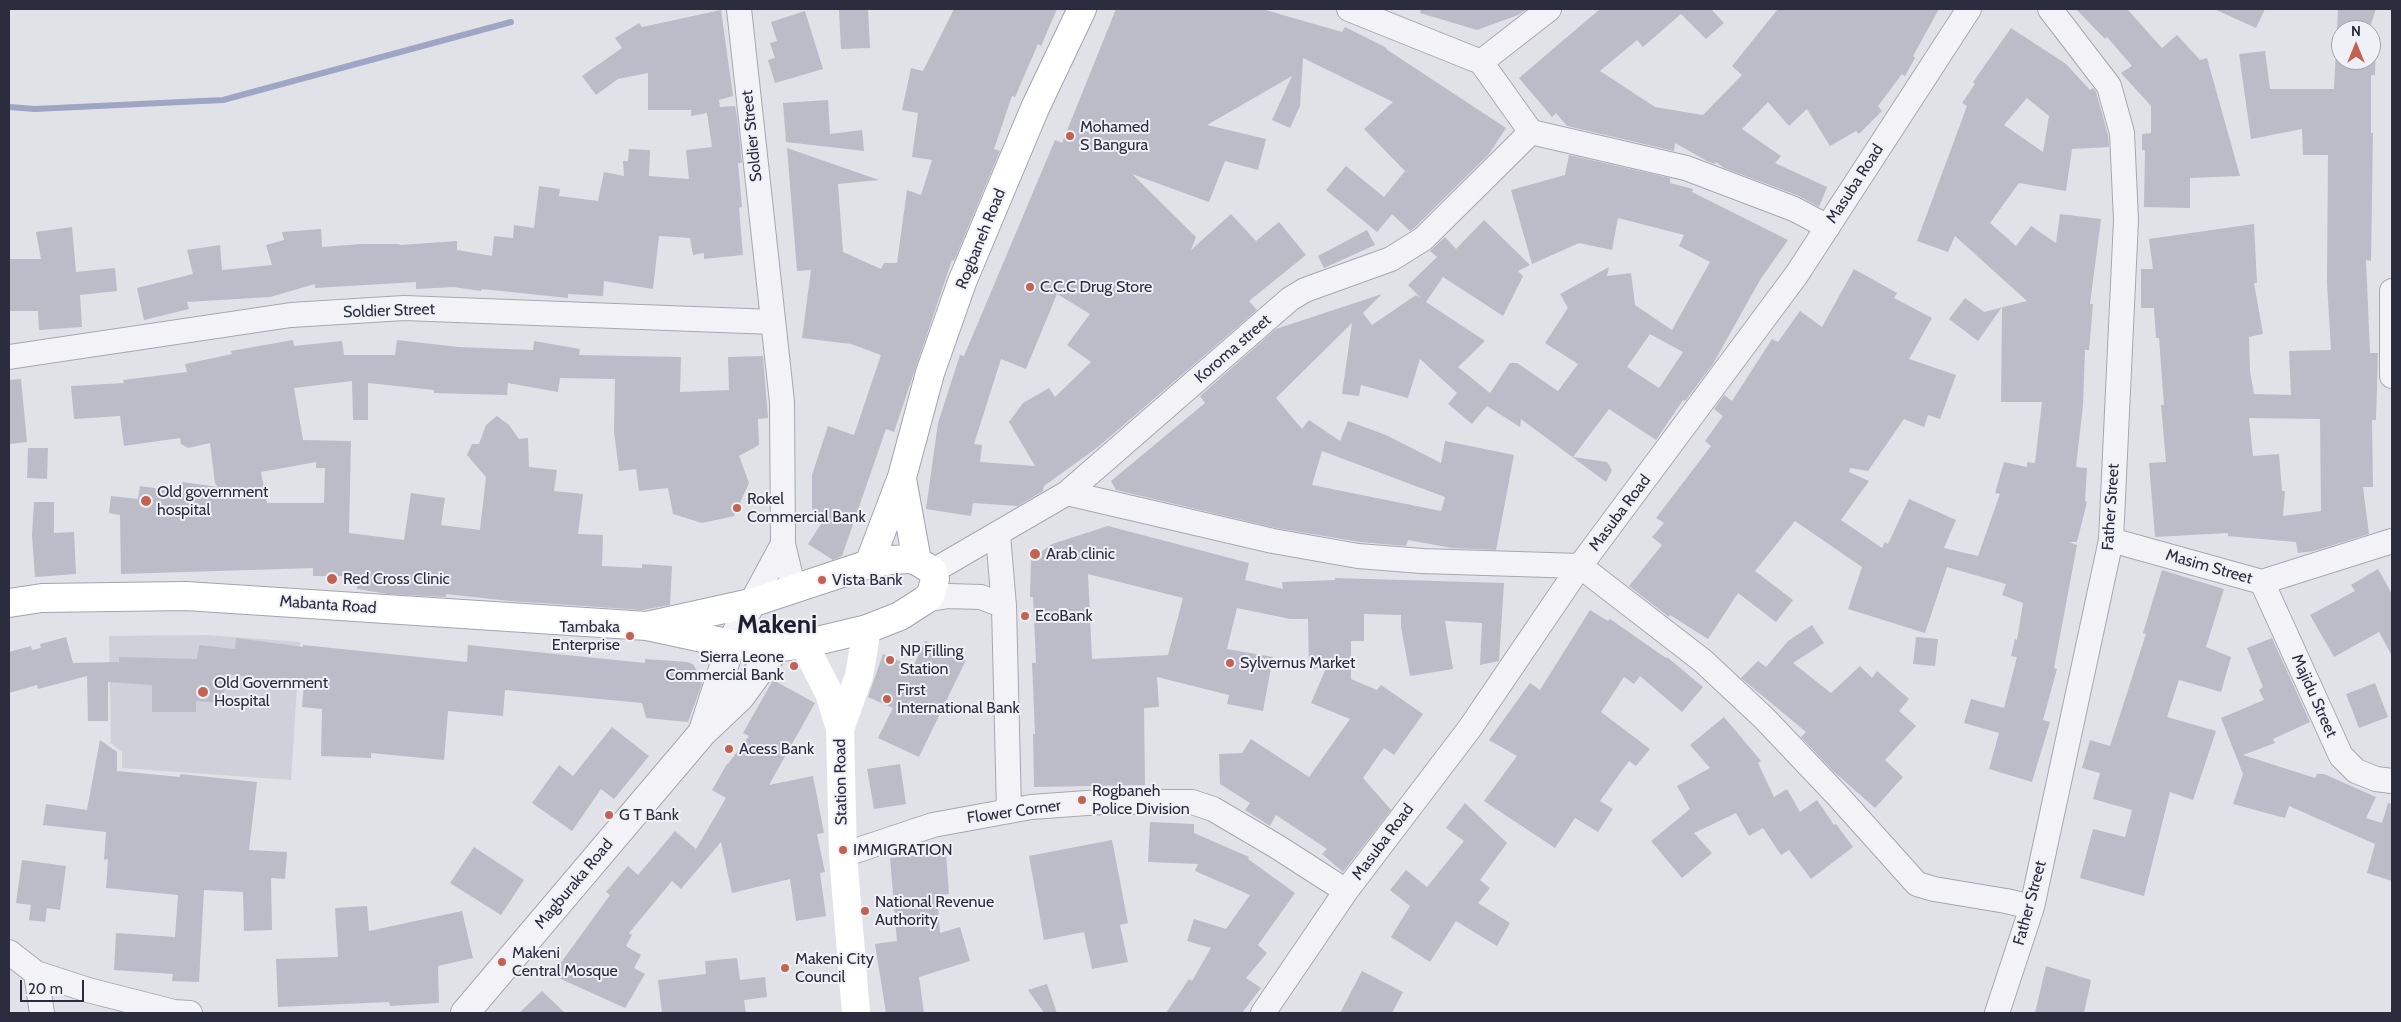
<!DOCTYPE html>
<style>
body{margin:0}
#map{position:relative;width:2401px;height:1022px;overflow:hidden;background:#e1e1e8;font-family:Cabin,sans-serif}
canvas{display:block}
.frame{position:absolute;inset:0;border:10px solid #2b2c3e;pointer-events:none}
.north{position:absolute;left:2331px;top:20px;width:50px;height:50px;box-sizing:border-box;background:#f0f1f6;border:1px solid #a1a2ac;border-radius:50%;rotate:0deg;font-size:14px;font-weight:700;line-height:20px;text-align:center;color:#2b2c3e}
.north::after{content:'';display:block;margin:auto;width:18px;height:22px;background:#c26351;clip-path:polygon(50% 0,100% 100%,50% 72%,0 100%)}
.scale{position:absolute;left:20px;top:980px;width:64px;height:22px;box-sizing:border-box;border:2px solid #2b2c3e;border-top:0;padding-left:6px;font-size:15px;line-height:18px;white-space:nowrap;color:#2b2c3e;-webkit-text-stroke:4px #f0f1f6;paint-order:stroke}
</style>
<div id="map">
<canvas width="2401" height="1022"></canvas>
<div class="frame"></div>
<div class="north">N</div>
<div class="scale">20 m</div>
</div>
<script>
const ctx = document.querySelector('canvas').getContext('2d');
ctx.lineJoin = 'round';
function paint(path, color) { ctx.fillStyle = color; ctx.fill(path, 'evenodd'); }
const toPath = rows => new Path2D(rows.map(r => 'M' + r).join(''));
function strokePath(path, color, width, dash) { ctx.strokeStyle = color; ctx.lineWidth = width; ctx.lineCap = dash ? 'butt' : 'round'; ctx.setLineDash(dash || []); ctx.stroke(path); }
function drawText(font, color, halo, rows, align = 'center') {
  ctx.font = font + ' Cabin,sans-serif'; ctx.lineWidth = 4; ctx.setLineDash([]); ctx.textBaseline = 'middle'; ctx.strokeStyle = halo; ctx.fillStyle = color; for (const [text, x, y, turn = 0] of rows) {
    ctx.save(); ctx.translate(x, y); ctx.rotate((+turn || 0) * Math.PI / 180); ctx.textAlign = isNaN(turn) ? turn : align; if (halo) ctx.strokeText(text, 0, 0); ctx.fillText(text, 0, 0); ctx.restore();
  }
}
paint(toPath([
 [208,635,300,642,291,780,122,768,122,752,111,743,109,636]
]), '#cfd0da');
strokePath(toPath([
 [9,107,35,109,223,100,511,22]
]), '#9fa6c5', 6);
paint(toPath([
 [868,9,870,48,841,49,839,10],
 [954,9,1057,9,1041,46,1038,44,1015,97,1012,96,994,149,1000,151,954,261,952,260,894,432,886,429,842,556,833,560,808,544,821,524,812,509,812,475,828,426,854,435,881,355,851,344,802,338,811,270,797,271,787,148,879,180,838,184,843,252,881,269,884,263,897,263,907,190,921,195,932,160,912,157,918,113,902,110,911,68,923,71],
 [1116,9,1262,9,1342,32,1345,27,1387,48,1386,49,1506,128,1489,154,1414,228,1410,231,1392,214,1377,232,1326,190,1346,166,1384,197,1405,171,1364,129,1393,102,1303,58,1300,106,1290,128,1272,120,1292,76,1207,125,1266,139,1258,170,1225,161,1209,202,1132,174,1196,237,1191,250,1231,214,1256,241,1279,222,1306,255,1249,301,1257,310,1098,447,1044,486,1043,491,1018,506,973,503,971,516,926,509,938,423,960,355,964,356,1055,140,1062,143],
 [1057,294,1090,314,1067,345,1091,362,1055,397,1049,388,1023,403,1009,422,1035,466,980,462,982,445,974,444,1001,359,1026,369],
 [1421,9,1527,9,1518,15,1477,30,1420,13],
 [1600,9,1711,9,1724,23,1706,39,1681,14,1643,47,1637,40,1600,71,1655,107,1703,115,1742,75,1732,66,1778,9,1939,9,1913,56,1915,58,1905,76,1902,74,1878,106,1882,111,1859,134,1856,131,1830,146,1807,109,1789,126,1768,102,1742,129,1781,156,1775,163,1827,187,1819,207,1799,196,1724,168,1716,162,1715,164,1707,161,1675,143,1674,151,1567,126,1556,113,1552,117,1519,78],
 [2076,9,2127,9,2162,48,2177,35,2200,60,2207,58,2240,176,2190,178,2190,208,2144,207,2145,150,2142,150,2142,134,2151,133,2151,106,2121,73,2132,66,2107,37,2105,39],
 [2214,9,2265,9,2256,28],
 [2338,9,2376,9,2369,30,2341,30,2341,60,2371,60,2371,42,2376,42,2375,75,2371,75,2371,133,2373,133,2371,261,2366,260,2370,353,2378,353,2376,420,2372,420,2373,487,2363,487,2369,534,2314,551,2298,553,2296,542,2228,536,2228,533,2155,537,2149,463,2166,462,2161,405,2164,405,2159,338,2156,338,2154,308,2141,308,2141,269,2153,269,2149,239,2254,224,2257,283,2254,283,2263,334,2249,337,2250,371,2254,394,2291,395,2289,351,2331,350,2327,283,2328,155,2303,155,2302,129,2251,139,2239,54,2265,51,2270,89,2334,89],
 [2249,418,2320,419,2321,511,2283,516,2285,491,2282,491,2279,454,2253,456],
 [721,10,733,96,719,100,720,107,735,106,737,117,742,163,738,163,742,207,739,208,743,255,704,259,704,253,693,255,690,238,659,236,653,289,604,281,603,296,568,294,568,298,482,289,481,291,454,287,416,289,416,282,315,288,315,284,270,297,187,302,189,309,144,320,137,288,193,274,187,250,220,245,222,270,272,265,266,245,284,240,282,232,321,229,322,247,361,244,399,244,400,245,457,241,457,250,492,256,494,236,513,238,514,225,534,228,539,186,560,189,559,196,598,201,604,172,624,176,623,161,628,161,629,149,650,150,649,176,689,179,686,150,712,147,707,113,691,116,691,110,648,110,648,73,618,79,596,95,582,76,622,48,615,38,639,23,642,27],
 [805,11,823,69,775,83,768,60,775,58,770,43,777,41,771,22],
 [2011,28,2066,64,2090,90,2093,88,2096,92,2108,135,2109,147,2072,149,2066,191,2019,183,1990,223,2016,246,2031,226,2056,243,2060,214,2101,219,2090,304,2093,304,2089,350,2085,350,2083,405,2076,467,2087,468,2085,501,2087,502,2077,542,2069,542,2077,545,2054,668,2057,669,2043,720,2050,722,2032,782,1989,769,1999,733,1964,723,1971,699,2004,708,2017,657,2011,656,2015,639,2017,640,2023,603,2002,595,2006,584,1947,567,1925,633,1848,609,1862,567,1795,521,1755,571,1793,600,1776,622,1738,593,1708,639,1670,615,1669,617,1629,586,1662,545,1652,537,1664,523,1656,518,1711,446,1705,441,1723,416,1714,409,1724,395,1732,401,1772,339,1778,342,1800,311,1822,327,1854,269,1897,293,1894,298,1932,318,1909,359,1956,375,1940,419,1928,415,1924,427,1904,419,1868,471,1850,468,1849,472,1869,481,1841,520,1882,548,1885,542,1888,544,1909,499,1956,520,1944,548,1978,556,2000,494,1995,493,2004,462,2027,467,2027,462,2035,463,2042,402,2001,402,2002,307,1978,341,1949,319,1965,298,1984,312,2027,301,1955,236,1948,252,1917,241,1967,106,1962,103,1975,84,1973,82],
 [2027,98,2049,116,2043,152,2004,125],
 [828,100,830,134,862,130,864,151,786,142,783,103],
 [1569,155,1670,178,1670,183,1693,189,1692,192,1788,240,1760,280,1713,364,1685,401,1683,400,1656,440,1609,409,1573,457,1607,462,1612,470,1606,482,1521,419,1520,427,1487,406,1472,424,1448,404,1457,393,1420,359,1408,398,1361,385,1359,396,1342,394,1352,323,1276,398,1302,429,1309,420,1340,441,1348,421,1386,435,1441,463,1445,441,1514,455,1496,550,1452,548,1408,540,1406,546,1360,542,1276,528,1116,490,1111,481,1205,403,1200,396,1276,329,1382,294,1363,313,1372,325,1416,295,1421,298,1408,285,1437,257,1430,251,1445,237,1456,249,1484,220,1530,265,1518,271,1523,276,1503,316,1443,277,1426,302,1485,341,1458,367,1490,393,1510,363,1517,363,1558,391,1578,364,1545,343,1568,308,1560,294,1609,267,1607,276,1631,273,1635,305,1672,330,1710,262,1679,246,1684,235,1618,218,1612,250,1579,243,1532,264,1511,190,1565,175],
 [1650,334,1683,352,1659,388,1627,367],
 [1322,451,1445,497,1441,511,1312,485],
 [72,227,76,272,115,268,117,291,80,295,82,327,39,330,38,311,9,311,9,259,41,259,36,232],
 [1367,230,1375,245,1324,268,1318,256],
 [293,340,294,346,342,341,344,355,395,355,397,340,458,347,533,350,534,341,580,349,579,355,681,357,680,392,729,390,728,357,763,356,768,418,758,419,759,445,739,456,749,483,734,516,702,523,673,514,668,488,639,491,636,469,619,471,614,431,615,379,560,378,558,392,508,383,507,395,434,393,434,390,368,383,368,420,353,420,352,381,294,388,303,440,351,441,349,533,404,540,411,493,445,498,441,525,480,530,486,477,467,455,472,444,479,444,486,425,497,416,509,425,519,439,528,438,529,467,557,470,554,491,583,494,578,534,603,535,602,566,642,568,642,564,672,566,670,605,642,610,510,601,446,594,446,597,388,594,357,589,359,576,313,576,313,568,121,574,120,515,109,513,111,496,138,499,140,486,180,492,182,482,218,487,215,483,210,443,188,448,181,444,180,438,124,446,120,416,74,419,71,386,124,383,123,380,187,372,185,364,232,354,231,351],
 [316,462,316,468,325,468,324,503,267,503,261,472],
 [21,379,27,442,9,444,9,380],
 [28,448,48,448,47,479,27,478],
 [34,502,54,502,54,533,74,532,76,574,35,577,32,535],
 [1108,526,1249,563,1245,580,1283,589,1282,582,1335,580,1335,578,1504,583,1499,661,1480,665,1482,623,1445,621,1453,669,1410,676,1401,627,1401,615,1364,614,1364,641,1351,641,1351,679,1377,690,1381,685,1423,714,1394,755,1384,748,1363,778,1391,810,1343,872,1322,854,1327,849,1276,815,1270,826,1245,810,1250,803,1220,784,1219,754,1242,753,1251,739,1309,777,1350,719,1311,703,1326,668,1309,669,1308,619,1290,619,1237,608,1227,649,1273,657,1263,711,1227,704,1229,695,1157,677,1159,707,1144,708,1145,785,1034,787,1033,734,1035,734,1032,663,1036,663,1033,597,1030,597,1031,559,1052,544],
 [1088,574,1183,598,1168,655,1092,659],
 [2378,569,2392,594,2392,656,2379,632,2334,657,2310,615,2355,591,2351,585],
 [2162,570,2224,589,2206,647,2231,657,2221,692,2179,680,2167,717,2216,731,2193,800,2170,792,2144,896,2080,878,2093,829,2125,837,2132,810,2093,799,2100,773,2082,768,2090,740,2110,746,2146,634,2143,633],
 [1590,610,1608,621,1610,619,1666,658,1667,657,1703,687,1682,712,1640,676,1634,684,1624,677,1601,712,1650,749,1636,766,1629,761,1600,801,1613,809,1598,832,1575,818,1555,848,1484,801,1517,756,1489,740,1530,683,1540,690],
 [1812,625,1824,643,1793,663,1831,693,1860,666,1872,678,1877,671,1909,699,1899,711,1916,726,1885,760,1903,777,1875,808,1833,771,1801,737,1806,732,1741,678,1758,661,1766,667,1788,641],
 [66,637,73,663,119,662,119,657,197,659,199,645,235,649,236,638,303,647,303,645,467,662,468,645,645,663,645,659,688,662,694,665,702,684,688,722,646,718,642,703,505,690,503,716,448,711,444,760,371,753,371,758,321,756,322,709,302,707,304,684,226,674,223,703,196,701,196,712,152,712,152,685,108,682,108,721,88,721,87,676,38,689,37,685,9,693,9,652,31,646,32,650,41,648,40,644],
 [1916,637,1938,639,1935,666,1913,664],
 [2272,638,2310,722,2273,739,2275,743,2243,755,2315,778,2317,774,2324,774,2376,797,2366,818,2382,823,2388,803,2392,804,2392,881,2367,873,2375,844,2289,806,2285,818,2233,804,2243,774,2221,718,2264,700,2259,690,2263,687,2247,648],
 [925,641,966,660,919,757,878,738,893,708,868,697,883,654,913,667],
 [773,680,815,703,769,785,813,776,824,833,817,834,825,872,820,873,826,916,796,921,790,879,732,893,721,842,681,889,672,881,629,933,632,935,626,946,641,955,634,968,645,974,625,1008,552,975,610,895,606,892,628,866,638,875,675,831,696,849,726,798,712,790,727,764,728,764,749,736,743,733],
 [2375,683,2388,717,2359,728,2346,694],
 [1724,717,1761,761,1758,763,1774,797,1787,789,1800,812,1817,800,1834,825,1836,824,1853,847,1811,879,1789,850,1781,855,1763,828,1749,836,1736,813,1694,833,1712,853,1682,878,1651,841,1690,809,1677,786,1710,768,1690,745],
 [612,727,649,756,614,799,601,789,572,831,532,803,559,765,573,776],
 [100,740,117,752,117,771,180,777,180,774,257,782,249,850,287,852,285,879,271,878,272,930,244,931,243,892,204,890,199,982,172,981,173,974,114,970,116,933,175,937,178,895,106,888,108,859,104,860,106,832,43,825,46,804,87,810],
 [900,764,906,804,874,809,867,769],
 [1465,803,1507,843,1480,880,1490,888,1478,903,1510,923,1497,946,1456,921,1430,962,1391,937,1410,906,1390,890,1406,870,1427,887,1464,841,1446,828],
 [1150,822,1194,824,1194,833,1249,857,1248,859,1295,893,1258,945,1267,953,1246,978,1261,988,1242,1013,1166,1013,1189,979,1192,981,1211,948,1187,941,1194,919,1226,929,1250,895,1195,871,1198,864,1148,862],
 [1112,840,1128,923,1120,925,1128,962,1092,969,1084,932,1044,940,1029,856],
 [474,847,524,880,501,915,450,883],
 [946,853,949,894,937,895,940,933,960,927,970,961,919,977,924,1013,886,1013,875,944,897,941,890,858],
 [22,860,66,866,60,910,47,908,45,922,29,920,31,905,16,903],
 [367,906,369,931,462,911,473,958,438,966,439,1003,390,1006,389,1002,278,1007,276,959,338,957,335,908],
 [737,958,740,980,765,977,767,997,744,1000,746,1013,662,1013,658,980,706,974,705,961],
 [2046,966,2091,980,2084,1013,2035,1013],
 [1362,971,1403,992,1392,1013,1340,1013],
 [1047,984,1057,1013,1044,1013,1028,990],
 [542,991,565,1013,519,1013]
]), '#bbbcc8');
const minor = toPath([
 [739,9,782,402,783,544,794,590],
 [1349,9,1481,62,1531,132,1686,168,1794,209,1828,227],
 [1481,62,1549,9],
 [2392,291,2392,376],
 [9,357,291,315,404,308,773,322],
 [1067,493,1273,541,1358,556,1422,561,1580,566,1703,661,1764,718,1838,796,1917,884,1934,889,2006,901,2032,907],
 [998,535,1004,606,1009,811],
 [2111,540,2262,582,2392,541],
 [933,571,1067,493,1290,299,1305,290,1391,259,1423,239,1531,132],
 [2262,582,2341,756,2356,771,2376,779,2392,781],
 [925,600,948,596,981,597,1004,606],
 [751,603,783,544],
 [843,855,933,825,1031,807,1101,802,1192,802,1213,809,1276,846,1346,891],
 [9,952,36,973,88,990,174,1012,190,1013],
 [36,973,42,1013],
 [1263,1013,1346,891,1470,728,1580,566,1797,274,1969,9],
 [1997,1013,2032,907,2111,540,2126,220,2122,133,2109,86,2050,9]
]);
const tertiary = toPath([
 [703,731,731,644,751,603],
 [465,1013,703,732,740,697,776,648]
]);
const primary = toPath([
 [902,479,917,561],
 [869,564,902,477,930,373,962,282,1035,108,1082,9],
 [9,603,42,598,186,596,647,626,731,644,776,648,804,644,867,629,900,616,925,600,931,594,935,579,933,571,917,561,909,559,892,560,869,564,751,603,647,626]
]);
strokePath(minor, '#a7a7b2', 26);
strokePath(tertiary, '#a7a7b2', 30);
strokePath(primary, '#a1a3b3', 30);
strokePath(minor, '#f3f3f7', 24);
strokePath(tertiary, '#f3f3f7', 28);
strokePath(toPath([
 [804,644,829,693,840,729,843,855,856,1013],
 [840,729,859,676,867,629]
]), '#fff', 28);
strokePath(primary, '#fff', 28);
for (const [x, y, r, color] of [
 [1070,136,5,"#c26351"],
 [1030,287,5,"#c26351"],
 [146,501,6,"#c26351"],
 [737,508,5,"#c26351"],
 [1035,554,6,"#c26351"],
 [332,579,6,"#c26351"],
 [822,580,5,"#c26351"],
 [1025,616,5,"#c26351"],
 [630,636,5,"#c26351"],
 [890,660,5,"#c26351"],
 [1230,663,5,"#c26351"],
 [794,666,5,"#c26351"],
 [203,692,6,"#c26351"],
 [887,699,5,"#c26351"],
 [729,749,5,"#c26351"],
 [1082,800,5,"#c26351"],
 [609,815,5,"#c26351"],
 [843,850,5,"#c26351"],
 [865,911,5,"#c26351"],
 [502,962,5,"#c26351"],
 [785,968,5,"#c26351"]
]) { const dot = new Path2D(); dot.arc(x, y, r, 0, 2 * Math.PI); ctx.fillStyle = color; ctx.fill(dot); strokePath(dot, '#f0f1f6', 2); }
drawText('16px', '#2b2c3e', '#f0f1f6', [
 ["Mohamed",1080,127],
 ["S Bangura",1080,145],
 ["C.C.C Drug Store",1040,287],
 ["Old government",157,492],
 ["hospital",157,510],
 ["Rokel",747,499],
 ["Commercial Bank",747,517],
 ["Arab clinic",1046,554],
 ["Red Cross Clinic",343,579],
 ["Vista Bank",832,580],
 ["EcoBank",1035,616],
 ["Tambaka",620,627,"right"],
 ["Enterprise",620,645,"right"],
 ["NP Filling",900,651],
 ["Station",900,669],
 ["Sierra Leone",784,657,"right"],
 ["Commercial Bank",784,675,"right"],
 ["Sylvernus Market",1240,663],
 ["Old Government",214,683],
 ["Hospital",214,701],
 ["First",897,690],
 ["International Bank",897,708],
 ["Acess Bank",739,749],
 ["Rogbaneh",1092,791],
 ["Police Division",1092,809],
 ["G T Bank",619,815],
 ["IMMIGRATION",853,850],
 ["National Revenue",875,902],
 ["Authority",875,920],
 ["Makeni",512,953],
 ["Central Mosque",512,971],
 ["Makeni City",795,959],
 ["Council",795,977]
], 'left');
drawText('16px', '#2b2c3e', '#f0f1f6', [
 ["Soldier Street",752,136,-96],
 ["Masuba Road",1855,184,-57],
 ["Rogbaneh Road",981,239,-68],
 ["Soldier Street",389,311,-2],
 ["Koroma street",1233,349,-41],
 ["Father Street",2111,507,-86],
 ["Masuba Road",1620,513,-53],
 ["Masim Street",2209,567,16],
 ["Mabanta Road",328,605,4],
 ["Majidu Street",2314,696,66],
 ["Station Road",841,782,-91],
 ["Flower Corner",1014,812,-8],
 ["Masuba Road",1383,842,-53],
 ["Magburaka Road",574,884,-50],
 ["Father Street",2030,903,-75]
]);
drawText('bold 26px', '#1d1d2f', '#f0f1f6', [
 ["Makeni",777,625]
]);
</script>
